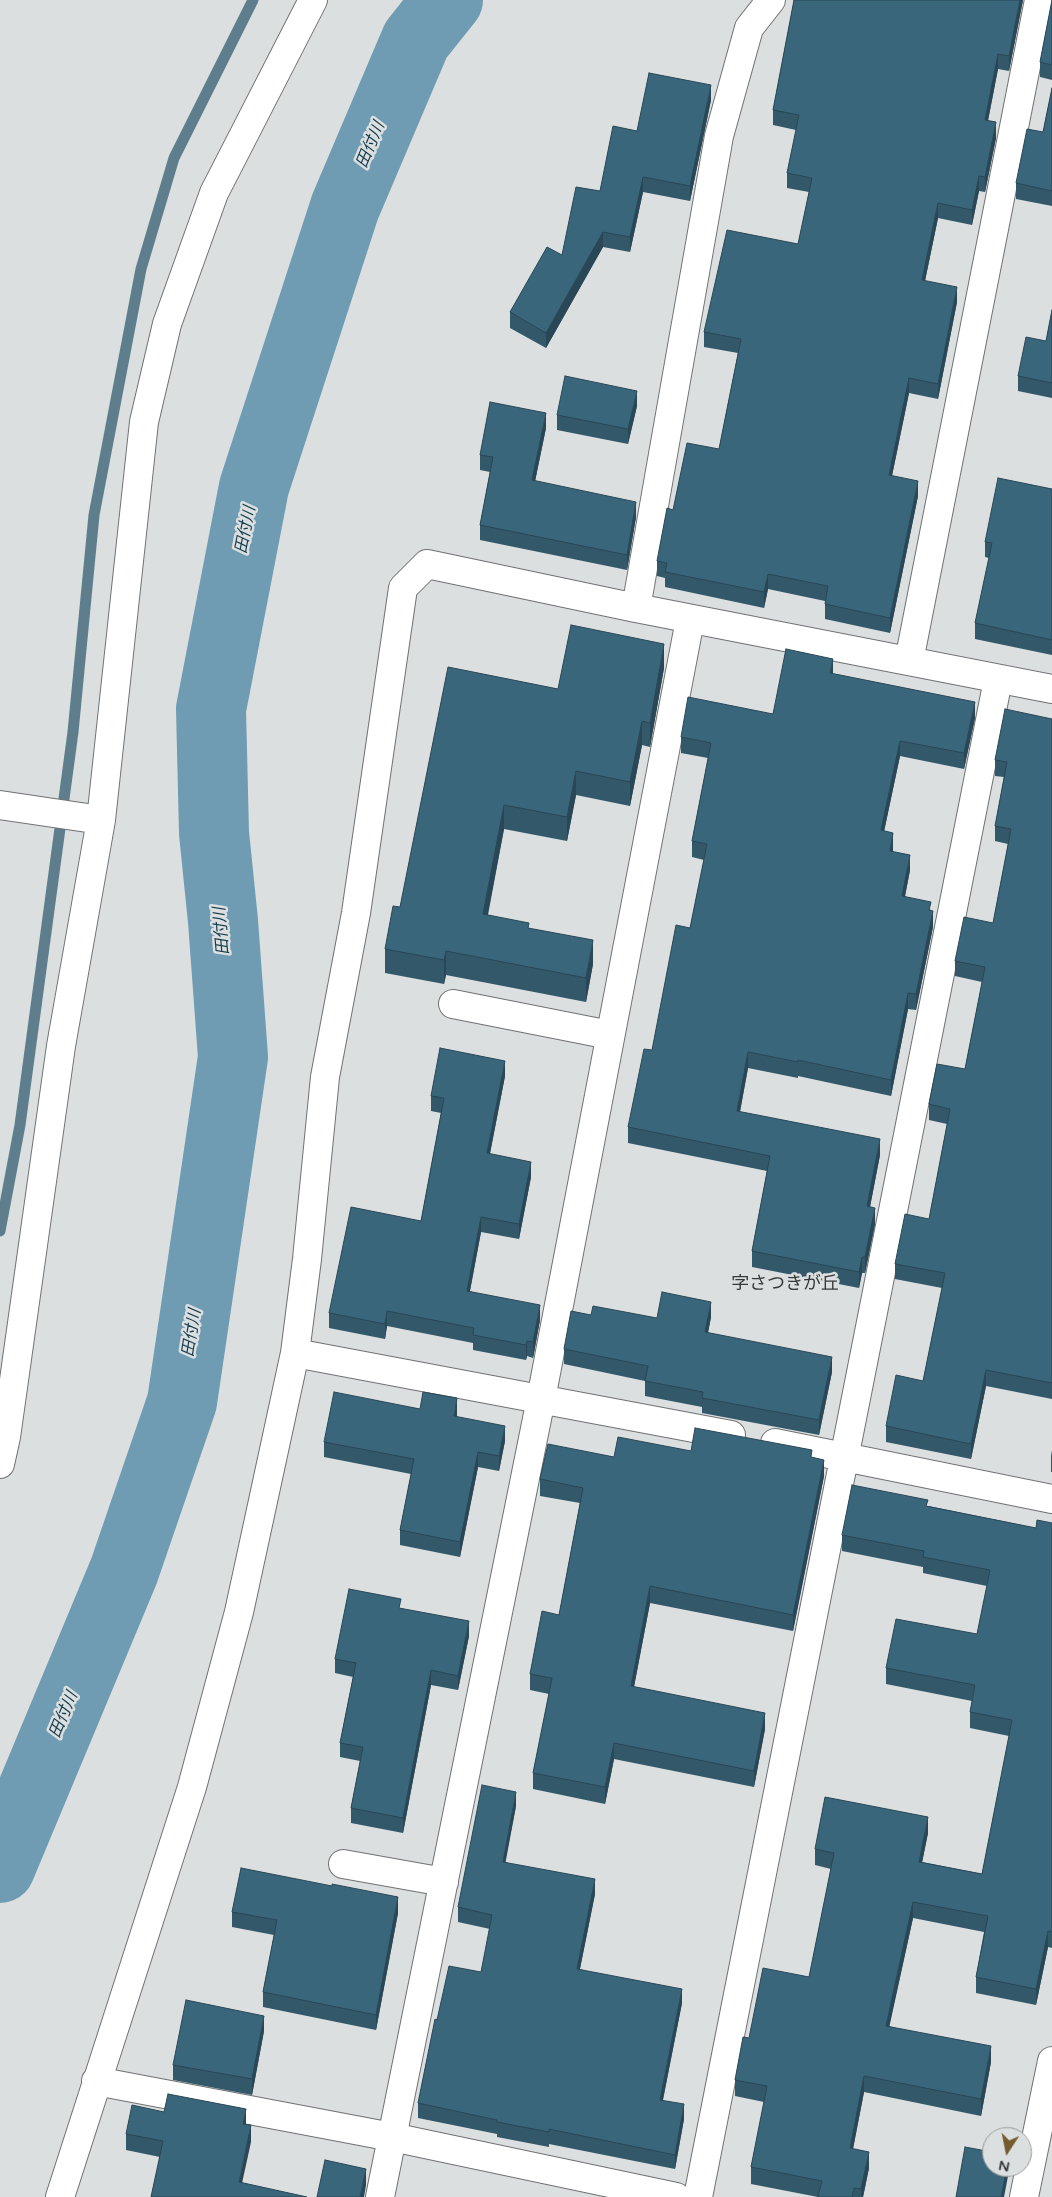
<!DOCTYPE html>
<meta charset="utf-8">
<style>
body{margin:0}
#map{position:relative;width:1052px;height:2197px;overflow:hidden;background:#dbdfe0;font-family:"Varela Round",sans-serif}
canvas{display:block}
.north{position:absolute;left:982px;top:2127px;width:50px;height:50px;box-sizing:border-box;background:#dbdfe0;border:1px solid #999c9d;border-radius:50%;rotate:191deg;font-size:14px;font-weight:700;line-height:20px;text-align:center;color:#373839}
.north::after{content:'';display:block;margin:auto;width:18px;height:22px;background:#755b2d;clip-path:polygon(50% 0,100% 100%,50% 72%,0 100%)}
</style>
<div id="map">
<canvas width="1052" height="2197"></canvas>
<div class="north">N</div>
</div>
<script>
const ctx = document.querySelector('canvas').getContext('2d');
ctx.lineJoin = 'round';
const toPath = rows => new Path2D(rows.map(r => 'M' + r).join(''));
function strokePath(path, color, width, dash) { ctx.strokeStyle = color; ctx.lineWidth = width; ctx.lineCap = dash ? 'butt' : 'round'; ctx.setLineDash(dash || []); ctx.stroke(path); }
function paint(path, color) { ctx.fillStyle = color; ctx.fill(path, 'evenodd'); }
function drawText(font, color, halo, rows, align = 'center') {
  ctx.font = font + ' "Varela Round","Noto Sans JP",sans-serif'; ctx.lineWidth = 5; ctx.setLineDash([]); ctx.textBaseline = 'middle'; ctx.strokeStyle = halo; ctx.fillStyle = color; for (const [text, x, y, turn = 0] of rows) {
    ctx.save(); ctx.translate(x, y); ctx.rotate((+turn || 0) * Math.PI / 180); ctx.textAlign = isNaN(turn) ? turn : align; if (halo) ctx.strokeText(text, 0, 0); ctx.fillText(text, 0, 0); ctx.restore();
  }
}
strokePath(toPath([
 [0,1231,20,1125,73,732,94,515,141,269,174,158,253,0]
]), '#5e7e8e', 11);
strokePath(toPath([
 [0,1868,124,1571,182,1402,233,1057,223,921,214,833,211,709,254,487,345,207,416,40,448,0]
]), '#6f9cb2', 70);
const minor = toPath([
 [771,0,749,28,719,136,636,608,1052,689],
 [909,661,1039,0],
 [0,805,101,820],
 [453,1004,610,1035],
 [295,1353,731,1435],
 [775,1443,1052,1499],
 [0,1464,6,1437,61,1046,101,820,144,422,167,324,214,193,313,0],
 [343,1864,444,1882],
 [96,2081,392,2137,676,2197],
 [60,2197,192,1787,239,1612,295,1353,307,1259,325,1077,356,913,403,588,427,564,636,608],
 [380,2197,541,1399,690,620],
 [698,2197,998,680],
 [1024,2197,1052,2061]
]);
strokePath(minor, '#6f7273', 30);
strokePath(minor, '#fff', 28);
paint(toPath([
 [794,0,1023,0,1009,71,998,69,988,121,996,138,985,192,979,191,972,225,938,218,925,281,957,302,938,399,909,393,892,476,918,496,890,633,825,619,825,601,768,589,764,608,665,587,665,578,657,576,657,561,673,510,719,449,738,353,704,347,704,332,798,244,809,192,787,188,787,173,796,130,773,125,773,110],
 [1052,0,1052,80,1040,77,1040,62],
 [1052,88,1052,206,1016,199,1016,183,1043,132],
 [711,100,690,201,643,192,630,252,603,247,546,348,510,328,510,312,562,255,637,131],
 [1052,310,1052,398,1018,391,1018,376,1046,341],
 [637,406,628,444,557,430,557,415],
 [546,428,535,481,636,517,627,570,480,540,480,525,490,472,480,470,480,455],
 [1052,489,1052,655,975,639,975,623,989,558,985,557,985,542],
 [664,668,650,747,642,745,630,806,576,795,567,841,504,829,488,915,529,928,593,964,586,1002,446,975,444,984,385,973,385,949,400,907,558,689],
 [833,674,975,718,964,769,900,756,884,831,893,849,893,851,910,870,905,896,931,910,933,927,916,1010,908,1009,891,1096,798,1076,798,1078,748,1068,740,1112,880,1155,870,1207,875,1224,865,1273,862,1273,859,1288,752,1267,752,1251,767,1171,628,1143,628,1127,690,928,704,860,692,857,692,841,708,758,681,753,681,737,773,714],
 [1052,719,1052,1399,986,1386,971,1459,886,1442,886,1426,923,1381,942,1288,895,1279,895,1264,929,1219,947,1124,929,1120,929,1104,965,1069,982,982,955,976,955,961,993,923,1008,844,995,841,995,826,1004,777,995,776,995,760],
 [505,1076,490,1154,531,1177,519,1239,481,1232,470,1291,540,1320,533,1358,527,1356,526,1360,473,1350,473,1343,387,1326,385,1339,329,1328,329,1313,421,1221,441,1113,431,1111,431,1096],
 [591,1315,657,1318,711,1317,708,1333,832,1372,819,1435,702,1413,702,1407,645,1396,645,1381,564,1364,564,1349],
 [420,1409,457,1414,457,1417,505,1441,499,1471,478,1467,460,1557,400,1545,400,1530,411,1474,324,1457,324,1442],
 [1052,1450,1052,1472,1051,1472,1051,1456],
 [691,1451,812,1458,824,1476,793,1631,650,1603,634,1687,765,1729,754,1787,614,1759,605,1804,533,1789,533,1773,549,1694,530,1690,530,1674,559,1615,580,1503,540,1496,540,1479,614,1457],
 [928,1506,1036,1528,1052,1523,1052,1948,1048,1947,1036,2005,976,1993,976,1977,984,1932,913,1918,889,2026,991,2062,981,2116,864,2092,853,2149,869,2168,863,2197,818,2197,751,2184,751,2167,764,2102,735,2096,735,2080,749,2038,809,1977,831,1869,815,1865,815,1849,928,1833,922,1862,982,1874,1009,1736,970,1728,970,1712,972,1701,886,1684,886,1668,977,1634,987,1586,923,1573,923,1567,842,1551,842,1535],
 [401,1608,469,1636,458,1690,431,1685,403,1833,351,1823,351,1808,360,1761,340,1757,340,1743,353,1677,335,1673,335,1659],
 [516,1806,505,1862,595,1894,580,1969,682,2003,663,2100,684,2119,675,2169,549,2144,549,2147,497,2137,497,2134,418,2118,418,2103,437,2020,481,1972,490,1929,458,1922,458,1907],
 [332,1886,398,1913,376,2030,263,2007,263,1992,274,1935,232,1927,232,1912],
 [264,2031,252,2095,173,2080,173,2065],
 [164,2112,246,2124,251,2142,151,2197,160,2157,126,2150,126,2134]
]), '#32586a');
paint(toPath([
 [1020,0,1023,0,1009,71,1009,56],
 [998,54,998,69,985,135,985,120],
 [711,85,711,100,690,201,690,186],
 [996,122,996,138,985,192,985,177],
 [979,176,979,191,972,225,972,210],
 [643,177,643,192,630,252,630,237],
 [938,203,938,218,922,295,922,280],
 [603,232,603,247,546,348,546,333],
 [957,287,957,302,938,399,938,384],
 [909,378,909,393,889,490,889,475],
 [637,391,637,406,628,444,628,429],
 [546,413,546,428,532,496,532,480],
 [918,481,918,496,890,633,890,618],
 [636,502,636,517,627,570,627,555],
 [768,574,768,589,764,608,764,592],
 [664,644,664,668,650,747,650,723],
 [833,659,833,675,830,673],
 [975,702,975,718,964,769,964,753],
 [642,721,642,745,630,806,630,782],
 [900,741,900,756,881,846,881,830],
 [576,771,576,795,567,841,567,817],
 [504,805,504,829,483,938,483,914],
 [893,833,893,849,890,867,890,851],
 [910,855,910,870,902,912,902,896],
 [933,911,933,927,916,1010,916,994],
 [593,940,593,964,586,1002,586,978],
 [446,951,446,975,444,984,444,960],
 [908,993,908,1009,891,1096,891,1080],
 [748,1052,748,1068,737,1127,737,1111],
 [505,1061,505,1076,487,1168,487,1153],
 [880,1139,880,1155,867,1222,867,1206],
 [531,1162,531,1177,519,1239,519,1224],
 [875,1208,875,1224,865,1273,865,1257],
 [481,1217,481,1232,467,1306,467,1291],
 [862,1257,862,1273,859,1288,859,1272],
 [711,1302,711,1317,705,1347,705,1332],
 [540,1305,540,1320,533,1358,533,1342],
 [387,1311,387,1326,385,1339,385,1324],
 [527,1341,527,1356,526,1360,526,1345],
 [832,1357,832,1372,819,1435,819,1420],
 [986,1370,986,1386,971,1459,971,1444],
 [457,1398,457,1414,454,1431,454,1416],
 [505,1426,505,1441,499,1471,499,1456],
 [478,1452,478,1467,460,1557,460,1542],
 [824,1460,824,1476,793,1631,793,1615],
 [650,1586,650,1603,631,1702,631,1686],
 [469,1621,469,1636,458,1690,458,1676],
 [431,1670,431,1685,403,1833,403,1818],
 [765,1713,765,1729,754,1787,754,1771],
 [614,1743,614,1759,605,1804,605,1787],
 [516,1792,516,1806,503,1876,503,1862],
 [928,1817,928,1833,919,1878,919,1862],
 [595,1879,595,1894,577,1983,577,1969],
 [398,1897,398,1913,376,2030,376,2015],
 [913,1902,913,1918,886,2042,886,2026],
 [1048,1931,1048,1947,1036,2005,1036,1989],
 [682,1989,682,2003,660,2114,660,2100],
 [264,2016,264,2031,252,2095,252,2079],
 [991,2046,991,2062,981,2116,981,2099],
 [864,2076,864,2092,850,2164,850,2148],
 [684,2104,684,2119,675,2169,675,2155],
 [246,2109,246,2125,243,2124],
 [251,2125,251,2142,239,2197,239,2182],
 [869,2152,869,2168,863,2197,861,2197,861,2189],
 [1007,2167,1009,2167,1009,2171,1004,2197,1001,2197],
 [366,2169,366,2185,364,2197,360,2197]
]), '#294756');
const building = toPath([
 [794,0,1020,0,1009,56,998,54,985,120,996,122,985,177,979,176,972,210,938,203,922,280,957,287,938,384,909,378,889,475,918,481,890,618,825,604,828,586,768,574,764,592,665,572,667,563,657,561,667,508,673,510,687,443,719,449,741,339,704,332,727,230,798,244,812,178,787,173,799,115,773,110,794,0],
 [1052,0,1052,65,1040,62,1052,0],
 [649,73,711,85,690,186,643,177,630,237,603,232,546,333,510,312,547,247,562,255,576,187,600,191,613,126,637,131,649,73],
 [1052,88,1052,191,1016,183,1027,129,1043,132,1052,88],
 [1052,310,1052,383,1018,376,1026,337,1046,341,1052,310],
 [565,376,637,391,628,429,557,415,565,376],
 [490,402,546,413,532,480,636,502,627,555,480,525,493,457,480,455,490,402],
 [998,478,1052,489,1052,640,975,623,992,543,985,542,998,478],
 [571,625,664,644,650,723,642,721,630,782,576,771,567,817,504,805,483,914,529,923,528,928,593,940,586,978,446,951,444,960,385,949,393,906,400,907,448,667,558,689,571,625],
 [786,649,833,659,830,673,975,702,964,753,900,741,881,830,893,833,890,851,910,855,902,896,931,902,929,910,933,911,916,994,908,993,891,1080,798,1060,798,1062,748,1052,737,1111,880,1139,867,1206,875,1208,865,1257,862,1257,859,1272,752,1251,770,1156,628,1127,644,1049,652,1050,676,925,690,928,707,844,692,841,711,743,681,737,688,697,773,714,786,649],
 [1005,709,1052,719,1052,1383,986,1370,971,1444,886,1426,896,1375,923,1381,945,1273,895,1264,905,1214,929,1219,950,1109,929,1104,937,1064,965,1069,985,967,955,961,964,917,993,923,1011,829,995,826,1007,762,995,760,1005,709],
 [440,1048,505,1061,487,1153,531,1162,519,1224,481,1217,467,1291,540,1305,533,1342,527,1341,526,1345,473,1335,474,1328,387,1311,385,1324,329,1313,351,1207,421,1221,444,1098,431,1096,440,1048],
 [662,1292,711,1302,705,1332,832,1357,819,1420,702,1398,703,1392,645,1381,648,1366,564,1349,571,1311,591,1315,593,1306,657,1318,662,1292],
 [334,1392,420,1409,423,1392,457,1398,454,1416,505,1426,499,1456,478,1452,460,1542,400,1530,414,1459,324,1442,334,1392],
 [695,1428,812,1450,811,1457,824,1460,793,1615,650,1586,631,1686,765,1713,754,1771,614,1743,605,1787,533,1773,552,1678,530,1674,542,1611,559,1615,583,1488,540,1479,548,1444,614,1457,618,1437,691,1451,695,1428],
 [852,1485,928,1500,926,1506,1036,1528,1037,1520,1052,1523,1052,1932,1048,1931,1036,1989,976,1977,988,1916,913,1902,886,2026,991,2046,981,2099,864,2076,850,2148,869,2152,861,2189,854,2188,852,2197,818,2197,822,2181,751,2167,767,2086,735,2080,743,2037,749,2038,763,1968,809,1977,834,1853,815,1849,825,1797,928,1817,919,1862,982,1874,1012,1720,970,1712,975,1685,886,1668,896,1619,977,1634,990,1570,923,1557,924,1551,842,1535,852,1485],
 [349,1589,401,1599,399,1608,469,1621,458,1676,431,1670,403,1818,351,1808,363,1747,340,1743,356,1663,335,1659,349,1589],
 [482,1785,516,1792,503,1862,595,1879,577,1969,682,1989,660,2100,684,2104,675,2155,549,2129,549,2132,497,2122,497,2120,418,2103,435,2019,437,2020,449,1966,481,1972,492,1915,458,1907,482,1785],
 [241,1868,332,1886,332,1884,398,1897,376,2015,263,1992,277,1920,232,1912,241,1868],
 [186,2000,264,2016,252,2079,173,2065,186,2000],
 [168,2094,246,2109,243,2124,251,2125,239,2182,307,2197,151,2197,163,2141,126,2134,132,2105,164,2112,168,2094],
 [965,2147,992,2152,992,2167,1007,2167,1001,2197,956,2197,965,2147],
 [325,2160,366,2169,360,2197,317,2197,325,2160]
]);
paint(building, '#3a667b');
strokePath(building, '#294756', 1);
drawText('italic 16px', '#133b4c', '#dbdfe0', [
 ["田付川",371,145,-67],
 ["田付川",246,530,-79],
 ["田付川",222,931,-95],
 ["田付川",192,1333,-81],
 ["田付川",64,1715,-67]
]);
drawText('18px', '#373839', '#dbdfe0', [
 ["字さつきが丘",785,1284]
]);
</script>
